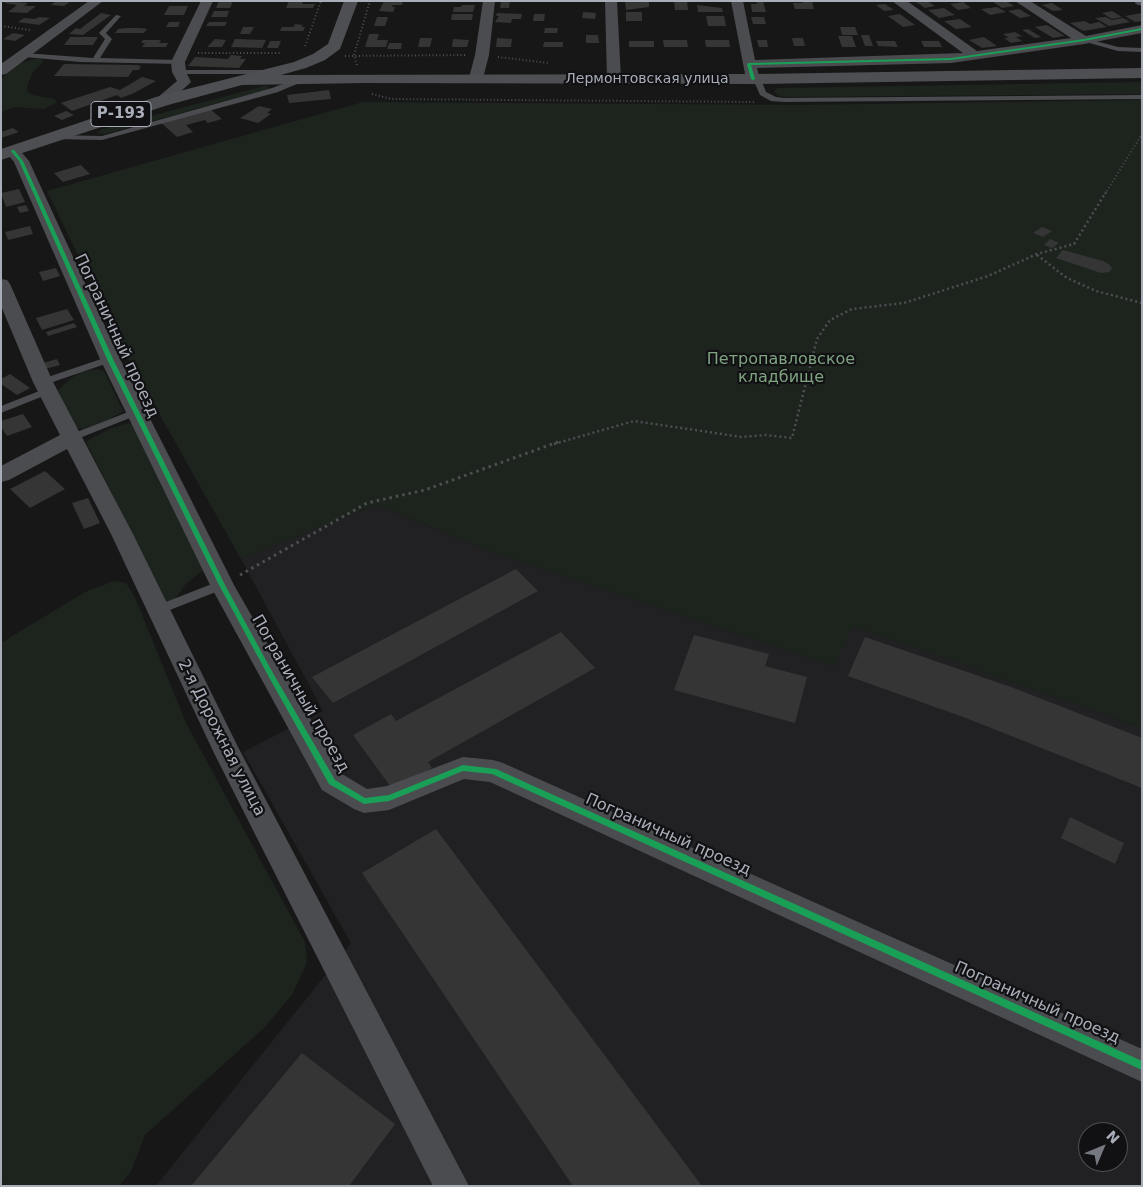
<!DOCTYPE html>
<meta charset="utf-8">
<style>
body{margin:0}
#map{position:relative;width:1143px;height:1187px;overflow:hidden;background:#171717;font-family:"DejaVu Sans",sans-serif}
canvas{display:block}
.frame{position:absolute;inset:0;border:2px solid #a8adb8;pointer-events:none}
.north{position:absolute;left:1078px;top:1122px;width:50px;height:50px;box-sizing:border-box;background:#111113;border:1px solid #4d4f55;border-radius:50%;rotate:45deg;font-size:14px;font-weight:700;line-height:20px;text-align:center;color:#a8adb8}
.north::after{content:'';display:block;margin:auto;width:18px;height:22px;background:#757880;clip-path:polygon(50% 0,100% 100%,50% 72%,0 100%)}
</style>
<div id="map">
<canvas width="1143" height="1187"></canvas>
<div class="frame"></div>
<div class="north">N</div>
</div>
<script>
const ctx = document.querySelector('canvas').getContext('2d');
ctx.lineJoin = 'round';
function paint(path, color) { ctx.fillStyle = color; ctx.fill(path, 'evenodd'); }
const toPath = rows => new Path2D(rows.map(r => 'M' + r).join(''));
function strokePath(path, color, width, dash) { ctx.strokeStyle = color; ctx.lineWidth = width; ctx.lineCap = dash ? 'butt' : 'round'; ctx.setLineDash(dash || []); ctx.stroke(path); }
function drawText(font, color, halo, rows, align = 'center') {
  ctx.font = font + ' "DejaVu Sans",sans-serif'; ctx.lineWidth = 4.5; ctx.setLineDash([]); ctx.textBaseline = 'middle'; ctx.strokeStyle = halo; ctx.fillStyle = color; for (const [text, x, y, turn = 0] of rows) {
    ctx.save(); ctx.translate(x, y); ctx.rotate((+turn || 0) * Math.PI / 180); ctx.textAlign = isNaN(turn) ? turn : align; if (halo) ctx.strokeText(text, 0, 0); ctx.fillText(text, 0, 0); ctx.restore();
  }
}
paint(toPath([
 [376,505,500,555,834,666,852,625,1142,728,1142,1186,156,1186,351,943,243,752,323,711,241,559],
 [1088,1132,1118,1132,1118,1162,1088,1162]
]), '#212123');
paint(toPath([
 [35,59,42,59,43,62,33,72,27,86,27,91,33,95,54,99,57,102,44,109,15,107,1,112,1,80,15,64],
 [1142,82,1142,94,784,97,777,95,774,91,778,88],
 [264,86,268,86,269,89,105,134,97,133,102,129],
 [1142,100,1142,728,853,626,834,666,500,555,376,505,241,559,126,355,47,191,363,102,797,105],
 [97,369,104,371,123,411,108,420,84,429,77,428,63,405,58,390,74,376,85,371],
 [129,423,132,424,203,570,186,584,175,599,167,602,86,442,92,438,112,428],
 [114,581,126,583,134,595,186,723,305,942,307,962,292,995,264,1028,145,1135,131,1171,119,1186,7,1186,1,1182,1,643,85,592]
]), '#1d241e');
paint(toPath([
 [7,1,28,3,24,6,36,6,27,13,8,12,17,5,4,3],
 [56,1,71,1,64,6,51,5],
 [219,1,233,1,230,8,216,8],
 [289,1,303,1,302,4,315,4,313,8,286,8],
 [384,1,403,1,402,5,393,5,392,7,395,7,393,12,379,11],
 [501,1,510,1,509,8,500,8],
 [625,1,649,1,649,7,626,10],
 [674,1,687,1,688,10,675,10],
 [756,1,763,1,766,12,752,12,751,4,757,4],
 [803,1,812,1,814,9,795,9,793,3,803,3],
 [927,1,935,6,925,8,916,2],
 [992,1,1006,1,1014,6,1002,8],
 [963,2,971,8,958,10,950,4],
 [1052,3,1063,10,1053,11,1042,5],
 [885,4,894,10,884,11,876,5],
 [462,5,475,5,473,12,453,12,454,7,461,7],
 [697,5,722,8,723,12,698,12],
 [169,6,188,6,184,15,164,15],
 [997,7,1006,12,990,15,981,9],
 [944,8,955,15,939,18,928,10],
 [1019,9,1031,16,1020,18,1008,11],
 [214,11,229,11,227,17,211,17],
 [1112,11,1122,17,1112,19,1102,13],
 [583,12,596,13,595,19,582,18],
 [626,12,642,12,642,21,626,21],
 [101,13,111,15,83,35,69,34,76,28,80,29],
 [497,13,522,14,521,19,512,19,511,23,495,22,499,16,496,16],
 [1142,13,1142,21,1135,22,1125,16],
 [452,14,473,14,472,20,451,20],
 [534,14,545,14,544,21,533,21],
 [900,14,915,25,903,27,888,16],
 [706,16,724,16,726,26,708,26],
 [39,17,50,18,39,25,18,22,24,18,35,19],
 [377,17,388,17,385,26,374,26],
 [751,17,764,17,766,24,753,24],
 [1106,17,1112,20,1123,18,1130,22,1109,26,1095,18],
 [960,19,972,27,956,29,944,21],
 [1085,21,1090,24,1099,22,1107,27,1083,31,1070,23],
 [169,22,180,22,178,27,166,27],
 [209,22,227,22,225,26,206,26],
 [295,24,303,25,301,27,305,27,303,31,280,31,282,27,294,27],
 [1047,25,1065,36,1053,38,1035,27],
 [243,27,254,27,250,34,240,34],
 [840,27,855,27,858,35,842,35],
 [127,28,140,28,147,29,144,33,115,33,118,29],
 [545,28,558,28,557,33,544,33],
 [1028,29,1041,37,1035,38,1022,30],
 [1015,32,1022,36,1016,37,1022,41,1011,43,1004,38,1009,38,1003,34],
 [13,33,25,35,15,41,3,39],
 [369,34,379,34,377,40,388,40,386,47,365,47],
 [586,35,598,35,599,43,586,43],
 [861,35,869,35,873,46,865,46],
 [838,36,852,36,856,47,842,47],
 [70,37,98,37,93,45,64,45],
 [984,37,997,46,982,48,969,40],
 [420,38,432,38,430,47,418,47],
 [497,38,512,39,511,47,496,47],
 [792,38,803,38,805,46,794,46],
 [215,39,226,40,222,47,207,47],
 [235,39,266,40,262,48,231,47],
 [453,39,469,40,467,47,452,47],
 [143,40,161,40,159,43,168,43,166,47,142,47,145,43,141,43],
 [663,40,687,40,688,47,664,47],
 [705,40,729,40,730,47,706,47],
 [757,40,767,40,768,47,759,47],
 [270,41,281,41,278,48,267,48],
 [629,41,654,41,654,47,629,47],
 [876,41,895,41,898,47,878,46],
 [921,41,939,41,942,47,924,47],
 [544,42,563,42,563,47,543,47],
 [389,43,402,43,401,49,387,49],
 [231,55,242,56,240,59,246,59,239,68,188,66,195,57,228,59],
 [64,64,136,65,141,66,139,70,133,70,128,77,54,76],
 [142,77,156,81,134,93,121,98,117,95,72,111,61,103,110,87,120,90],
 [329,90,331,99,289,103,287,95],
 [259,106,272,109,267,113,271,114,258,123,240,118],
 [210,109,222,119,208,123,205,120,186,125,193,132,177,137,159,121],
 [66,111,74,115,62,120,54,116],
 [13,128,19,132,1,138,1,132],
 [81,165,90,174,63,182,54,173],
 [19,189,25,202,6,207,1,193],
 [26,205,29,211,20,213,17,207],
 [30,226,33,234,8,240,5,232],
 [1042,227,1052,231,1043,237,1033,233],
 [1050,239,1059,243,1052,248,1044,245],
 [1063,250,1103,261,1110,265,1112,269,1109,272,1101,273,1056,258],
 [56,268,60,276,43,281,39,272],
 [67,309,74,320,42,330,36,318],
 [74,323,77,327,48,336,46,332],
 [57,359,60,365,45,369,43,363],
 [10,374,30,388,17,395,1,384,1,379],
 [23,414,32,427,7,436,1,427,1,421],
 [45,471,65,489,30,508,10,489],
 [88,498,100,523,84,529,72,503],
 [516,569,538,591,333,703,312,677],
 [561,632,595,668,428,762,432,768,393,790,353,735,391,714,396,721],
 [694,635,769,654,765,666,807,677,795,723,674,690],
 [865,637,1011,687,1142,738,1142,788,966,718,848,676],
 [1070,817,1124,843,1115,864,1061,838],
 [436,829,702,1186,573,1186,362,873],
 [302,1053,395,1124,349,1186,191,1186]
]), '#353536');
strokePath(toPath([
 [1,26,30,30],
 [305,46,321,1],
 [198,53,282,53],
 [345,56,467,55],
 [498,57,549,63],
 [357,65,354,55,370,1],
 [372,94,391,99,755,102],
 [1105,194,1142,134]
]), '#4d4e52', 2, [1, 2.5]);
strokePath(toPath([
 [1037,255,1067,278,1096,291,1142,303],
 [554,444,634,421,742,437,766,435,792,438,817,339,830,320,852,309,904,303,988,276,1037,254,1074,244,1106,192]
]), '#4d4e52', 2.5, [2, 3]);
strokePath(toPath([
 [240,575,367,503,425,490,558,442]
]), '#4d4e52', 3, [2.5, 4]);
paint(toPath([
 [116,15,121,16,106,33,112,39,100,58,178,60,182,62,181,64,81,62,24,57,20,55,24,53,93,58,105,39,99,33,116,15],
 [1084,38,1118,47,1142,48,1142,52,1118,51,1082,41,1081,40,1084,38],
 [176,70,269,70,273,72,269,74,179,74,175,72,176,70],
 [304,76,311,78,278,92,102,140,53,139,49,137,53,135,102,136,272,88,304,76],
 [754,77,760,77,766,92,776,97,784,98,1142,95,1142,99,784,102,771,101,760,95,753,79,754,77],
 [110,356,115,359,114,361,47,384,43,385,38,382,39,380,110,356],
 [47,388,52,391,51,393,1,413,1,406,47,388],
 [136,409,141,412,140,414,77,439,69,439,68,437,69,435,136,409],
 [222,580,226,582,228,585,226,588,157,615,153,613,151,610,153,607,222,580]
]), '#4b4c50');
paint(toPath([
 [89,1,103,1,6,74,1,75,1,64,89,1],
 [201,1,213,1,185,62,186,72,191,82,167,104,157,104,155,101,157,98,177,81,172,72,171,62,201,1],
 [483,1,495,1,489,55,483,78,476,82,469,78,475,55,483,1],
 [605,1,617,1,621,79,614,83,607,79,605,1],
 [731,1,743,1,755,60,963,53,892,1,907,1,977,51,1071,38,1015,1,1030,1,1086,36,1142,25,1142,33,1084,44,951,63,757,68,760,79,753,83,746,79,731,1],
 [1134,1,1142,1,1142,6,1136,4,1134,1],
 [13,146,18,148,29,161,120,359,234,585,342,774,367,789,387,786,463,757,493,760,503,763,1142,1049,1142,1082,490,782,464,779,389,810,364,813,354,809,322,790,210,585,100,359,14,162,5,151,8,148,13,146],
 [1,279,7,280,10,284,53,382,133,534,238,747,469,1186,433,1186,215,755,111,534,67,449,9,480,1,482,1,466,60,435,33,382,1,306,1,279]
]), '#4b4c50');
paint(toPath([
 [344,1,358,1,340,49,325,60,306,68,281,75,757,74,1142,68,1142,78,757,84,365,83,242,85,168,105,1,160,1,149,156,97,294,62,313,54,328,44,344,1]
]), '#4d4f52');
paint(toPath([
 [1142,28,1142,30,1084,41,951,60,751,65,755,79,753,80,751,79,747,64,749,63,951,58,1084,39,1142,28],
 [12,150,14,150,23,161,113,359,225,585,274,675,335,780,365,798,389,795,463,765,496,769,1142,1061,1142,1070,492,774,463,771,389,801,364,804,329,784,270,679,219,585,107,359,19,161,11,151,12,150]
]), '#1a9f57');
drawText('14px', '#a8adb8', '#111113', [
 ["Лермонтовская улица",647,79]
]);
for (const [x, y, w] of [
 [121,114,60]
]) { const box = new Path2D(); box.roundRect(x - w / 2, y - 12.5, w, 25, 4); ctx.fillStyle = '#111113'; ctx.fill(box); strokePath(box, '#a8adb8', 1); }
drawText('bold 15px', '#a8adb8', null, [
 ["Р-193",121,114]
]);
drawText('16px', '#a8adb8', '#111113', [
 ["Пограничный проезд",116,336,65],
 ["Пограничный проезд",300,694,60],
 ["2-я Дорожная улица",221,738,63],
 ["Пограничный проезд",668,835,24],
 ["Пограничный проезд",1037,1003,24]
]);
drawText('16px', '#7fa381', '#111113', [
 ["Петропавловское",781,360],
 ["кладбище",781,378]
]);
</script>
